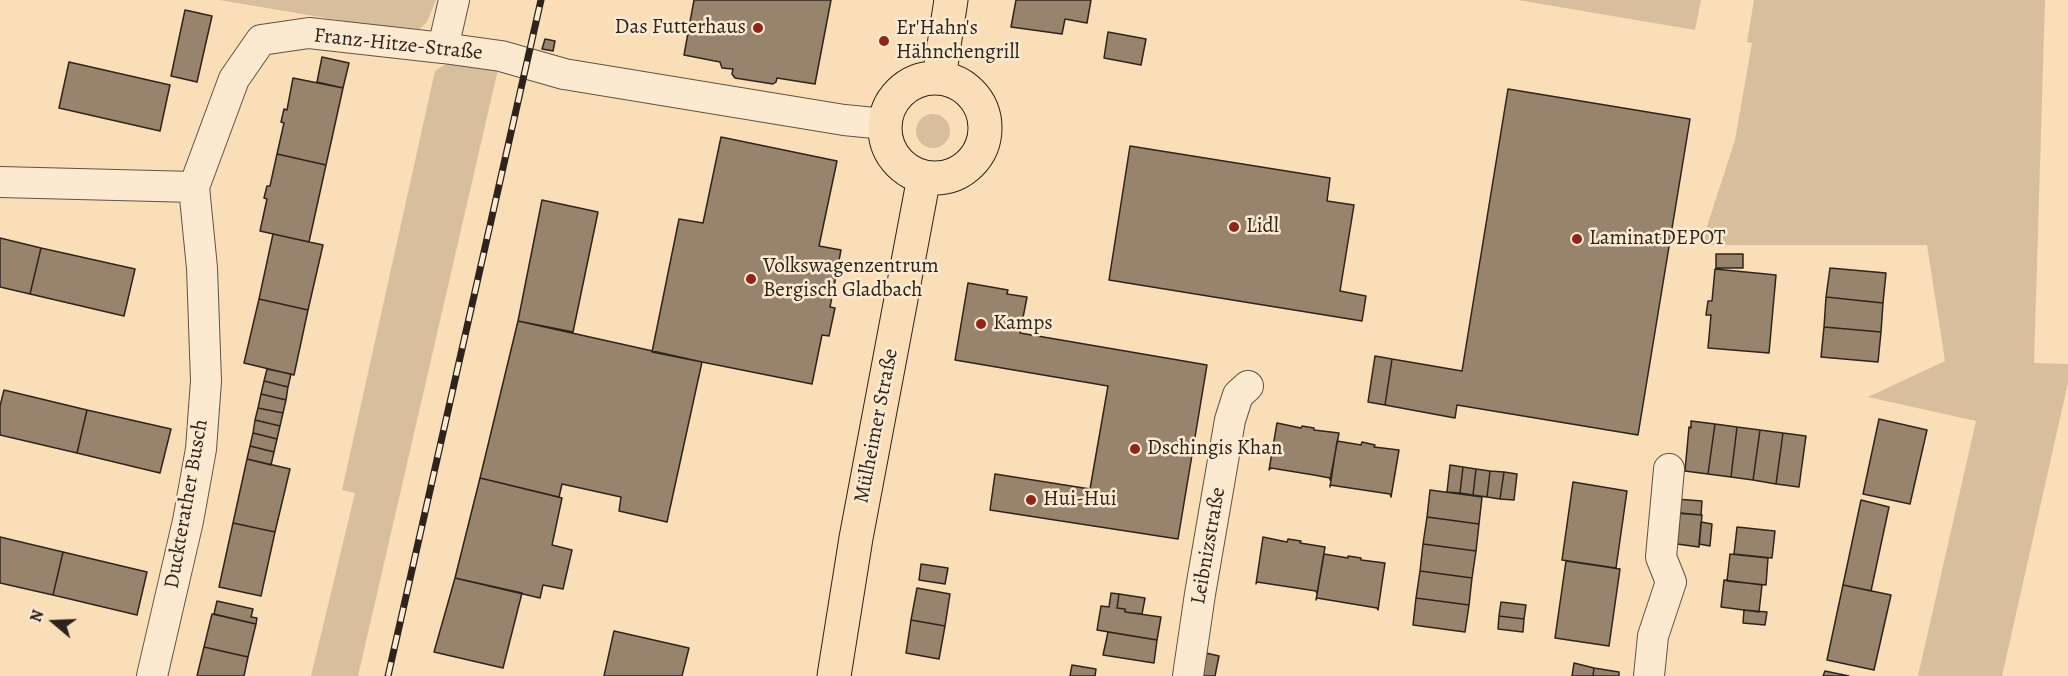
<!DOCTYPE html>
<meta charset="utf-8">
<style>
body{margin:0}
#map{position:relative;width:2068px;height:676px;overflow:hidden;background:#fadeb7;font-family:Alegreya,serif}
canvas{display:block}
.north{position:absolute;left:24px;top:592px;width:60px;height:60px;-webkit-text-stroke:4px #fcead0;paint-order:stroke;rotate:289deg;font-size:16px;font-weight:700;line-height:24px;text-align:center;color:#2e231d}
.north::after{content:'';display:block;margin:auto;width:21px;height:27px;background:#2e231d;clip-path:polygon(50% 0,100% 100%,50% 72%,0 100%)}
</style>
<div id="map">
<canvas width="2068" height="676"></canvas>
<div class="north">N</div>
</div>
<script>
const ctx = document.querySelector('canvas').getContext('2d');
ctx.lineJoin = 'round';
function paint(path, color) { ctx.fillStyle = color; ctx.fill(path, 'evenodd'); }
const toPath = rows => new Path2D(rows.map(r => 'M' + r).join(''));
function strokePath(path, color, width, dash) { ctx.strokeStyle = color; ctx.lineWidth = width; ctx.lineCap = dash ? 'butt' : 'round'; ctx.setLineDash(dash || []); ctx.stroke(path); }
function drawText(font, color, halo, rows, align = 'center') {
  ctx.font = font + ' Alegreya,serif'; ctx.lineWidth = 5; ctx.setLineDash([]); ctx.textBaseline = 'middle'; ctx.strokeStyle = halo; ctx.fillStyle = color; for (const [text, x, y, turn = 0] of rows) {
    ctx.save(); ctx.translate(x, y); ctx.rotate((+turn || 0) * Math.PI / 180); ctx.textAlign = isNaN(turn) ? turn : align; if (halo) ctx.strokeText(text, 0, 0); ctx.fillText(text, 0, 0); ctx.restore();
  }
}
paint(toPath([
 [219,0,436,0,427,22,420,29,409,32],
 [1518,0,1701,0,1695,30],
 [1754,0,2045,0,2034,363,2068,364,2068,383,2002,676,1918,676,1976,421,1868,397,1945,361,1927,245,1701,245,1735,140,1752,43,1747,42],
 [452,60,499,65,358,676,311,676,355,493,342,490,435,71],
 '916 131a17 17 0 1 1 34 0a17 17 0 1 1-34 0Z'
]), '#d7be9d');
const building = toPath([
 [694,0,831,0,815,84,777,78,776,82,773,84,735,78,732,74,733,69,722,68,720,62,684,55,694,0],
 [1016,0,1091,0,1087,23,1065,19,1062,34,1011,27,1016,0],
 [185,10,212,16,197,82,171,76,185,10],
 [1108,32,1146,39,1141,65,1104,58,1108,32],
 [545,39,555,41,553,51,542,49,545,39],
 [322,57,349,63,343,88,317,82,322,57],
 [69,62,170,85,160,131,59,108,69,62],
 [293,78,343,88,326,165,277,154,284,123,281,122,284,109,287,110,293,78],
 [1508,89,1690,119,1638,435,1457,405,1455,418,1385,405,1392,359,1462,371,1508,89],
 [721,137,837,161,819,246,841,250,830,307,835,308,829,336,822,335,812,384,652,352,679,219,703,223,721,137],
 [1130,146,1330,178,1327,201,1354,205,1340,291,1366,296,1362,321,1109,280,1130,146],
 [277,154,326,165,309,242,260,231,267,199,264,198,267,186,270,186,277,154],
 [542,200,598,212,573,332,518,321,542,200],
 [273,234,323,245,308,310,259,299,273,234],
 [0,238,41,248,30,294,0,287,0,238],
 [41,248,135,269,124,316,30,294,41,248],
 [1716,254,1743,254,1743,268,1716,268,1716,254],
 [1830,268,1886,273,1883,303,1826,297,1830,268],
 [1715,269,1776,275,1769,353,1708,348,1711,315,1706,315,1708,301,1712,301,1715,269],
 [968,283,1008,290,1007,294,1027,297,1020,333,1207,365,1178,539,990,510,995,474,1090,489,1108,386,955,360,968,283],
 [1826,297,1883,303,1881,332,1824,327,1826,297],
 [259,299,308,310,294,375,244,363,259,299],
 [518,321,702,362,667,522,619,511,621,497,562,484,559,497,480,478,518,321],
 [1824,327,1881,332,1878,362,1821,357,1824,327],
 [1375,356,1392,359,1385,405,1368,402,1375,356],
 [267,369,291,374,288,387,264,381,267,369],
 [264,381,288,387,286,400,261,394,264,381],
 [4,390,87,410,77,453,0,435,0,406,4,390],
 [261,394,286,400,283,413,258,408,261,394],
 [258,408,283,413,280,426,255,420,258,408],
 [87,410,171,429,160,473,77,453,87,410],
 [1879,419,1927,430,1910,504,1863,494,1879,419],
 [255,420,280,426,277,439,253,433,255,420],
 [1691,421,1715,424,1708,474,1685,471,1689,427,1691,428,1691,421],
 [1277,423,1301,428,1302,426,1314,428,1314,430,1339,433,1330,480,1330,478,1314,475,1271,468,1269,470,1277,423],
 [1715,424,1737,427,1731,477,1708,474,1715,424],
 [1737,427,1760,430,1753,480,1731,477,1737,427],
 [1760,430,1783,433,1776,484,1753,480,1760,430],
 [253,433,277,439,274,452,250,446,253,433],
 [1783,433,1806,436,1799,487,1776,484,1783,433],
 [1337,441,1361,445,1362,442,1375,445,1374,447,1399,450,1391,497,1390,494,1330,485,1330,487,1337,441],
 [250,446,274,452,271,465,247,459,250,446],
 [247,459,290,469,275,532,233,523,247,459],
 [1450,465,1463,467,1460,493,1447,492,1450,465],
 [1463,467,1476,469,1473,495,1460,493,1463,467],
 [1476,469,1490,471,1487,497,1473,495,1476,469],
 [1490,471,1504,472,1500,499,1487,497,1490,471],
 [1504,472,1517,474,1514,500,1500,499,1504,472],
 [480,478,562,498,552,545,572,550,563,589,543,585,540,598,455,578,480,478],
 [1573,482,1627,491,1616,568,1562,560,1573,482],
 [1430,490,1482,497,1479,524,1427,517,1430,490],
 [1676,499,1702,501,1701,515,1675,513,1676,499],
 [1861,500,1889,507,1871,591,1843,585,1861,500],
 [1680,513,1702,515,1699,547,1677,544,1680,513],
 [1427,517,1479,524,1476,551,1423,544,1427,517],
 [1701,522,1712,524,1710,546,1699,544,1701,522],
 [233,523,275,532,261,596,219,587,233,523],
 [1737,527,1775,531,1772,558,1734,554,1737,527],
 [0,537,63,552,53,595,0,583,0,537],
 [1263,537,1287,542,1288,539,1301,541,1300,543,1325,547,1317,594,1316,591,1257,582,1256,584,1263,537],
 [1423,544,1476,551,1472,578,1420,571,1423,544],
 [63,552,147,572,137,615,53,595,63,552],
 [1324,554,1348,558,1348,556,1361,558,1361,560,1385,563,1378,610,1377,608,1317,598,1316,600,1324,554],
 [1730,554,1768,558,1766,585,1727,581,1730,554],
 [1566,561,1620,569,1609,646,1555,638,1566,561],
 [921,564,948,568,945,584,919,580,921,564],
 [1420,571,1472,578,1469,605,1416,598,1420,571],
 [455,578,522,593,503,668,434,652,455,578],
 [1724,580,1762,585,1759,612,1721,607,1724,580],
 [1843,585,1891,595,1874,670,1827,660,1843,585],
 [917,588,950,594,945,626,911,620,917,588],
 [1111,593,1119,594,1117,608,1125,609,1125,612,1161,617,1157,640,1097,630,1101,606,1109,607,1111,593],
 [1119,594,1145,598,1142,614,1125,612,1125,609,1117,608,1119,594],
 [1416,598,1469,605,1465,632,1413,625,1416,598],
 [217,601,253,609,251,617,257,618,256,624,214,614,217,601],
 [1501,602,1526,605,1524,619,1499,616,1501,602],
 [1744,610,1767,612,1765,625,1743,623,1744,610],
 [212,614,256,624,248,657,204,647,212,614],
 [1499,616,1524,619,1523,632,1498,629,1499,616],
 [911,620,945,626,939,659,906,653,911,620],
 [614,631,689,648,682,676,604,676,614,631],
 [1108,632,1157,640,1154,663,1103,655,1108,632],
 [204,647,248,657,244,676,197,676,204,647],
 [1206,653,1219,656,1215,676,1201,676,1206,653],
 [1574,663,1594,668,1593,676,1572,676,1574,663],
 [1072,665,1096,669,1095,676,1070,676,1072,665],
 [1594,668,1619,672,1619,676,1593,676,1594,668],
 [1825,671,1849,676,1823,676,1825,671]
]);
paint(building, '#98846d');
strokePath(building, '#2e231d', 1.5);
const minor = toPath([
 [443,48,454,0],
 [0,182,194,187,234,79,261,40,309,33,443,48,501,56,564,74,844,120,885,124],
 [152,676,188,521,201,449,206,381,202,268,194,187],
 [1188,676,1200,594,1230,420,1238,395,1248,386],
 [1649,676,1653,636,1671,582,1661,557,1669,469]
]);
const major = toPath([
 [939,78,951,0],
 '885 128a50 50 0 1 1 100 0a50 50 0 1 1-100 0Z',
 [834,676,856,538,924,177]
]);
strokePath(minor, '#615244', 32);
strokePath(major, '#2e231d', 35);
strokePath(minor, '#fcead0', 30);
strokePath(major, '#fadeb7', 33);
const rail = toPath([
 [388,676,541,0]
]);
strokePath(rail, '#2e231d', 7);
strokePath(rail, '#fcead0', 4.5, [14]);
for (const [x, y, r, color] of [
 [758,28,6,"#8f2418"],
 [884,41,6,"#8f2418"],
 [1234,227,6,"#8f2418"],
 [1577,239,6,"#8f2418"],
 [751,279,6,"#8f2418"],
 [981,324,6,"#8f2418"],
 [1135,449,6,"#8f2418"],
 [1031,500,6,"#8f2418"]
]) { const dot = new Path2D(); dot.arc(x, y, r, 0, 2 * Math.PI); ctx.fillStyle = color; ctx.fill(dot); strokePath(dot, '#fcead0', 2); }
drawText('21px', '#2e231d', '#fcead0', [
 ["Das Futterhaus",746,28,"right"],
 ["Er'Hahn's",896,29],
 ["Hähnchengrill",896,53],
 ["Lidl",1246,227],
 ["LaminatDEPOT",1589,239],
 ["Volkswagenzentrum",763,267],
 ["Bergisch Gladbach",763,291],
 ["Kamps",993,324],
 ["Dschingis Khan",1147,449],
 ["Hui-Hui",1043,500]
], 'left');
drawText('21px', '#2e231d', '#fcead0', [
 ["Franz-Hitze-Straße",398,45,6],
 ["Mülheimer Straße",877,426,-79],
 ["Duckterather Busch",187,504,-80],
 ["Leibnizstraße",1209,546,-80]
]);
</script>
